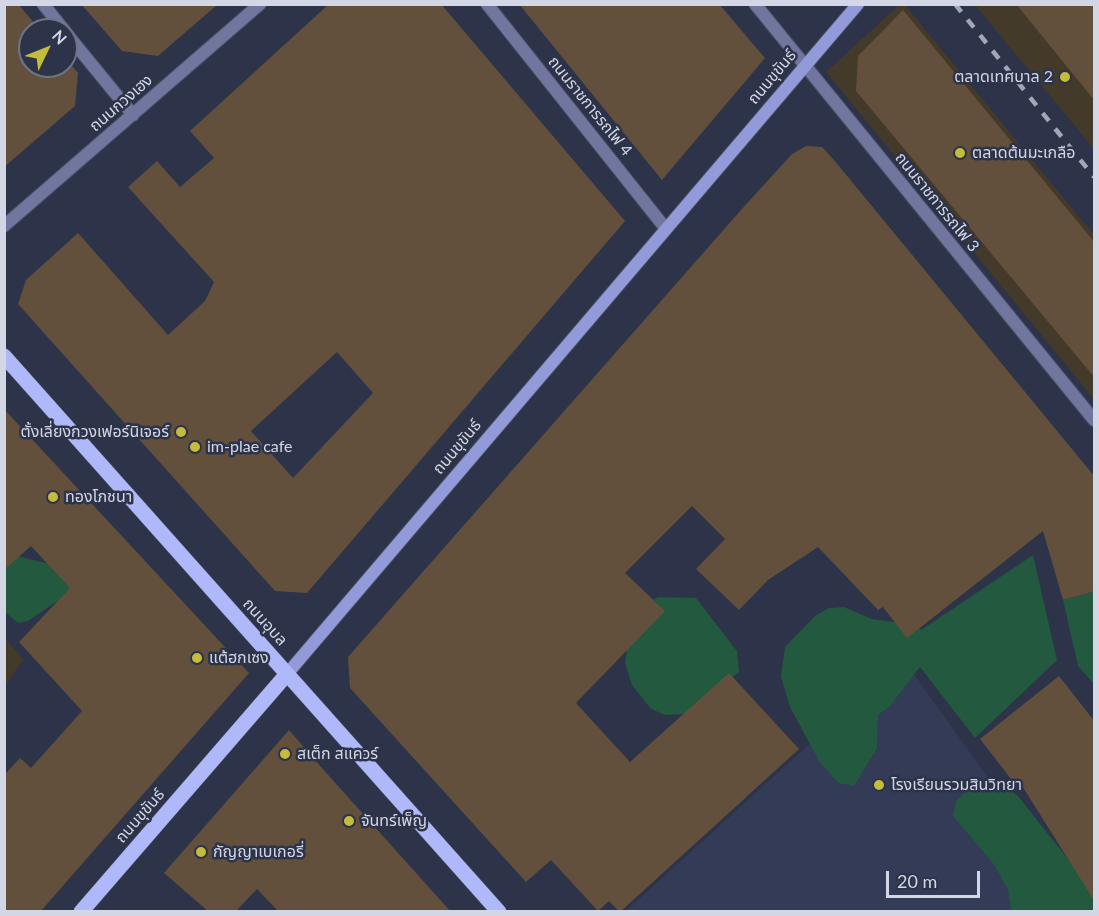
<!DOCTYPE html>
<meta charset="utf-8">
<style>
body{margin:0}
#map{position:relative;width:1099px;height:916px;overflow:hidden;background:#2d3349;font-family:Lato,sans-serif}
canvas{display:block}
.frame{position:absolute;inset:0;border:6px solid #d3d7e5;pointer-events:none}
.north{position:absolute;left:18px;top:18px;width:60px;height:60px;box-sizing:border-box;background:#2d3349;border:2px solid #6f7587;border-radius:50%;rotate:47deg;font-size:16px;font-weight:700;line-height:24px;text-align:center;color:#d3d7e5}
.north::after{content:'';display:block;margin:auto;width:21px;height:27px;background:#c6bc3c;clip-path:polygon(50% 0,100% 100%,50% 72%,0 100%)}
.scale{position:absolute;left:886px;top:871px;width:94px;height:27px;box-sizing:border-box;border:3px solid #d3d7e5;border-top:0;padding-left:8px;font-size:18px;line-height:21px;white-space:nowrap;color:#d3d7e5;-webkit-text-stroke:4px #2d3349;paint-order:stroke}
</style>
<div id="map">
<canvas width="1099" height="916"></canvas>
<div class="frame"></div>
<div class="north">N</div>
<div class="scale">20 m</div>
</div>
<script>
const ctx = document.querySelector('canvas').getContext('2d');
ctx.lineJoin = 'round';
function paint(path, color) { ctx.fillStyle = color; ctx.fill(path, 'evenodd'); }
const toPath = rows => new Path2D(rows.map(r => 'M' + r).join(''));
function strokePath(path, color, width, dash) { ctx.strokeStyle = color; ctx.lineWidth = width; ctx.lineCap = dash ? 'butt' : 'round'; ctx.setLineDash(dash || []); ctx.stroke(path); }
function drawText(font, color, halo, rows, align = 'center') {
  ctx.font = font + ' Lato,"Noto Sans Thai",sans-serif'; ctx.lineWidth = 5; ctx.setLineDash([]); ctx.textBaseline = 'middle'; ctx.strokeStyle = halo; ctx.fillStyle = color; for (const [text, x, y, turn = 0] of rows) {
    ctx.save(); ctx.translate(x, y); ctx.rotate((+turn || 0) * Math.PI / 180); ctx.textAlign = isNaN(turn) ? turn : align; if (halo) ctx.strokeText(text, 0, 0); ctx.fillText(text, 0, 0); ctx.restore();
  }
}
paint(toPath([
 [899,5,905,5,1094,235,1094,399,826,72],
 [975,5,1094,5,1094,149],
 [5,638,23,659,5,686]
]), '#443a2a');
paint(toPath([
 [903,659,1084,911,625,912]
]), '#333b57');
paint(toPath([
 [13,555,70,569,81,585,28,621,18,623,5,612,5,560],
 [1033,555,1057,660,975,738,920,667,890,706,878,715,877,748,854,786,838,783,819,761,790,707,781,677,785,647,816,615,829,608,844,607,872,619,916,625,921,630],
 [1094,591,1094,684,1078,666,1063,600],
 [658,597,696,598,737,651,739,672,687,714,665,715,651,709,632,685,625,663,633,612],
 [995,779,1018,796,1094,892,1094,911,1011,911,1008,889,992,862,953,816,956,801,967,790]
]), '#22593f');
paint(toPath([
 [4,4,18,4,40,30,30,30,30,66,66,66,66,59,78,73,75,106,4,167],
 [81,4,218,4,158,56,122,51],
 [329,4,441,4,625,221,307,593,275,591,18,304,26,280,78,233,168,335,205,301,214,282,128,187,157,161,180,187,214,158,190,131],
 [337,352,373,393,293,478,251,431],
 [519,4,719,4,765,58,662,180],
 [1016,4,1095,4,1095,101],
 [903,10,1095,243,1095,378,856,91,858,56],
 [806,146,822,147,834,160,1095,477,1095,591,1063,600,1043,531,907,638,883,607,878,610,818,547,768,580,739,610,696,569,725,539,692,506,625,573,665,611,576,703,630,762,729,673,799,749,620,912,609,901,598,911,551,860,526,882,350,688,348,657,741,210,792,154],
 [4,409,249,673,40,912,4,912,4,775,20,758,31,768,82,711,19,642,70,588,31,546,4,570],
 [1059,676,1095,722,1095,902,1019,781,1015,784,980,739],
 [289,730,321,767,451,912,279,912,257,889,235,912,209,912,164,873]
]), '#63503c');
const street = toPath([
 [43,4,64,30],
 [487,4,666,229],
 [755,4,1094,420],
 [66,33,133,115],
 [4,226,260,4]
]);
const secondary = toPath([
 [287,674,858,4]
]);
const primary = toPath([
 [4,356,499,912],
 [81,912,287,674]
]);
strokePath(street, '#4b5165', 14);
strokePath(secondary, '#4b5165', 14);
strokePath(primary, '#4b5165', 16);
strokePath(street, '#70769d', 12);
strokePath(secondary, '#929ad9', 12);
strokePath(primary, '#afb8f8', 15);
strokePath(toPath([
 [955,4,1094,177]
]), '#a3a8b8', 4.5, [10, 10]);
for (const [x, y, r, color] of [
 [1065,77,6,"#c6bc3c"],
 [960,153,6,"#c6bc3c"],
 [181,432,6,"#c6bc3c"],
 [195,447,6,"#c6bc3c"],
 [53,497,6,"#c6bc3c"],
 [197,658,6,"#c6bc3c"],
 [285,754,6,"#c6bc3c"],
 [879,785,6,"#c6bc3c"],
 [349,821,6,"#c6bc3c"],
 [201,852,6,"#c6bc3c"]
]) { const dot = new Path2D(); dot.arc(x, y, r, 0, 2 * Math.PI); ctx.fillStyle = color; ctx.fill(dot); strokePath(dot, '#2d3349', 2); }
drawText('16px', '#d3d7e5', '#2d3349', [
 ["ถนนขุขันธ์",772,77,-50],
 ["ถนนกวงเฮง",121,103,-41],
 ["ถนนราชการรถไฟ 4",590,106,51],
 ["ถนนราชการรถไฟ 3",937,202,51],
 ["ถนนขุขันธ์",457,447,-50],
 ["ถนนอุบล",265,622,48],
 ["ถนนขุขันธ์",140,816,-49]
]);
drawText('16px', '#d3d7e5', '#2d3349', [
 ["ตลาดเทศบาล 2",1053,77,"right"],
 ["ตลาดต้นมะเกลือ",972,153],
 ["ตั้งเลี่ยงกวงเฟอร์นิเจอร์",169,432,"right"],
 ["im-plae cafe",207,447],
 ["ทองโภชนา",65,497],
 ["แต้ฮกเซง",209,658],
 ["สเต็ก สแควร์",297,754],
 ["โรงเรียนรวมสินวิทยา",891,785],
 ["จันทร์เพ็ญ",361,821],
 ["กัญญาเบเกอรี่",213,852]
], 'left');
</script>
